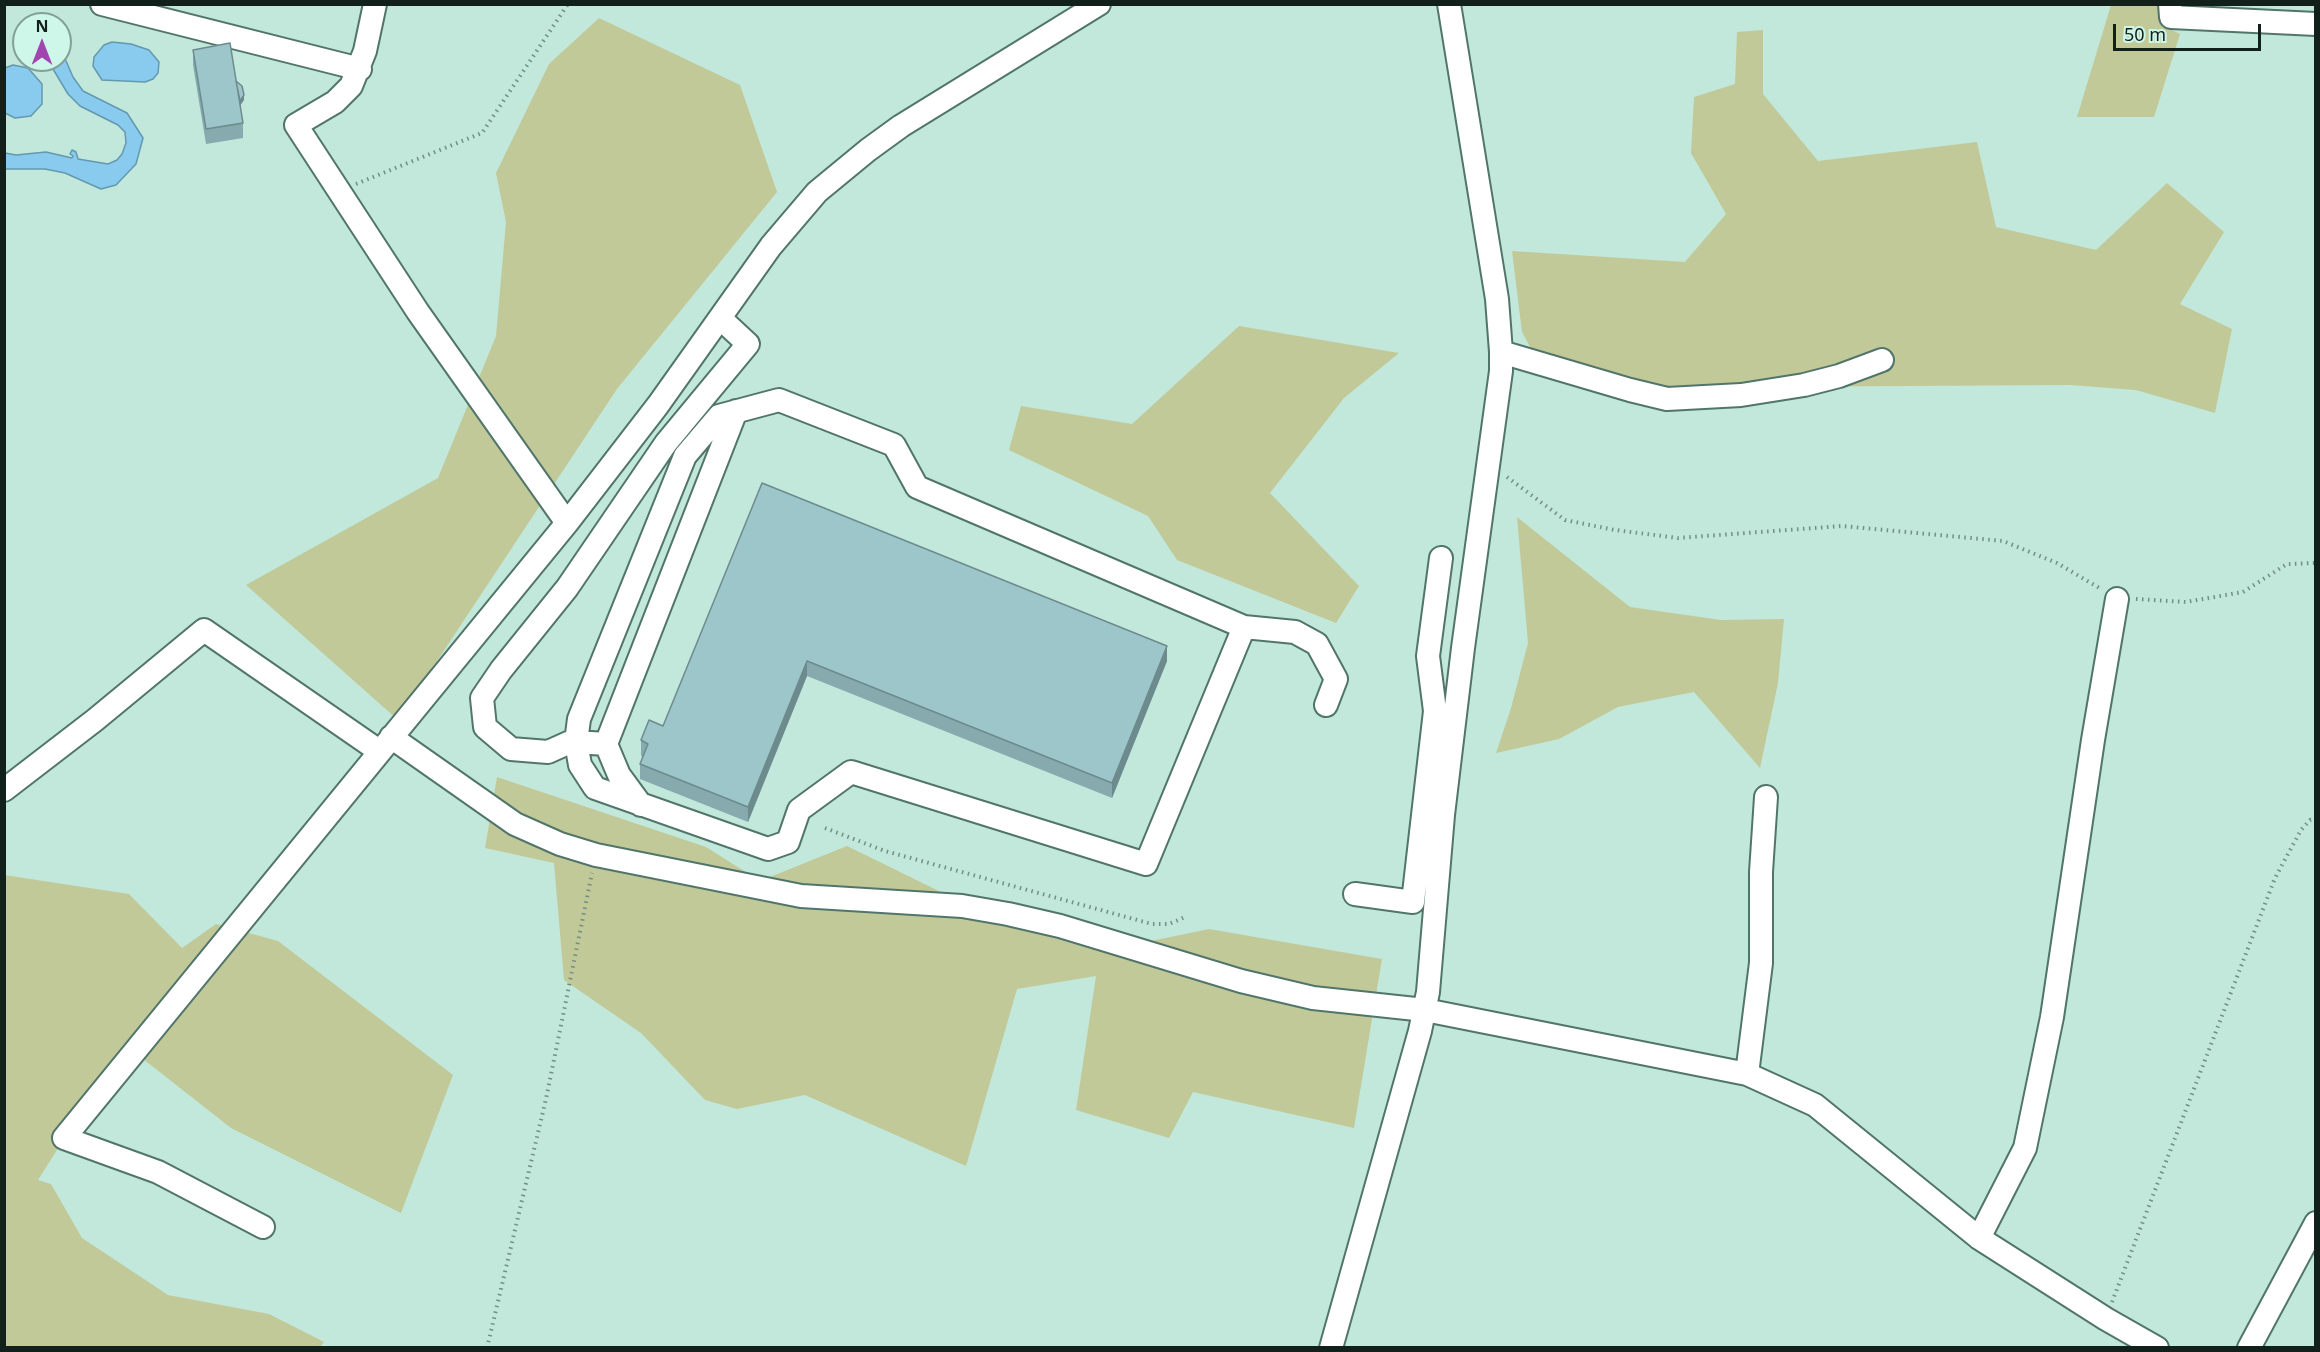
<!DOCTYPE html>
<style>
body{margin:0}
#map{position:relative;width:2320px;height:1352px;overflow:hidden;background:#c1e8db;font-family:"Noto Sans",sans-serif}
canvas{display:block}
.frame{position:absolute;inset:0;border:6px solid #11201b;pointer-events:none}
.north{position:absolute;left:12px;top:12px;width:60px;height:60px;box-sizing:border-box;background:#cef6e9;border:2px solid #82a097;border-radius:50%;rotate:0deg;font-size:16px;font-weight:700;line-height:24px;text-align:center;color:#11201b}
.north::after{content:'';display:block;margin:auto;width:21px;height:27px;background:#a146b0;clip-path:polygon(50% 0,100% 100%,50% 72%,0 100%)}
.scale{position:absolute;left:2113px;top:24px;width:148px;height:27px;box-sizing:border-box;border:3px solid #11201b;border-top:0;padding-left:8px;font-size:18px;line-height:21px;white-space:nowrap;color:#11201b;-webkit-text-stroke:4px #cef6e9;paint-order:stroke}
</style>
<div id="map">
<canvas width="2320" height="1352"></canvas>
<div class="frame"></div>
<div class="north">N</div>
<div class="scale">50 m</div>
</div>
<script>
const ctx = document.querySelector('canvas').getContext('2d');
ctx.lineJoin = 'round';
function paint(path, color) { ctx.fillStyle = color; ctx.fill(path, 'evenodd'); }
const toPath = rows => new Path2D(rows.map(r => 'M' + r).join(''));
function strokePath(path, color, width, dash) { ctx.strokeStyle = color; ctx.lineWidth = width; ctx.lineCap = dash ? 'butt' : 'round'; ctx.setLineDash(dash || []); ctx.stroke(path); }
paint(toPath([
 [2111,5,2163,5,2160,24,2180,34,2154,117,2077,117],
 [599,18,740,85,777,192,617,389,398,720,246,585,438,478,496,336,506,222,496,173,549,64],
 [1763,30,1763,94,1818,161,1977,142,1996,227,2096,250,2167,183,2224,232,2180,304,2232,329,2215,413,2136,390,2070,385,1743,387,1663,391,1542,369,1522,332,1512,251,1685,262,1726,214,1691,153,1694,97,1735,84,1737,32],
 [1239,326,1399,353,1344,398,1270,493,1359,586,1336,623,1177,560,1148,516,1009,450,1021,406,1132,424],
 [1517,517,1630,607,1721,620,1784,619,1778,683,1760,768,1694,692,1618,707,1559,739,1496,753,1511,708,1528,643],
 [497,777,706,847,760,881,847,846,947,895,1146,942,1209,929,1382,959,1354,1128,1193,1092,1169,1138,1076,1110,1096,976,1017,989,966,1166,805,1095,737,1109,705,1100,641,1033,564,980,554,863,485,848],
 [4,875,129,894,182,948,216,924,278,941,453,1075,401,1213,231,1128,124,1044,38,1180,51,1184,82,1238,168,1295,269,1314,324,1342,320,1347,5,1347]
]), '#c2c998');
const water = toPath([
 [112,42,131,44,149,50,159,62,158,73,153,79,145,82,102,80,93,66,94,57,104,45,112,42],
 [60,47,73,77,83,91,127,113,143,138,136,164,116,185,101,189,65,173,45,169,5,169,5,153,16,155,46,152,72,158,73,156,70,154,72,150,76,152,78,159,108,164,117,160,122,154,126,143,125,132,118,125,80,106,68,94,53,69,45,60,60,60,60,47],
 [13,65,28,68,42,84,42,104,31,116,15,118,5,113,5,68,13,65]
]);
paint(water, '#88cbef');
strokePath(water, '#6498af', 1.5);
const minor = toPath([
 [102,4,360,69],
 [375,4,365,51,351,86,335,102,296,125,418,312,567,523],
 [2170,4,2171,17,2316,24],
 [1501,352,1630,390,1667,399,1741,395,1804,385,1839,376,1882,360],
 [1244,627,1295,632,1317,644,1336,679,1326,705],
 [391,737,515,824,560,844,596,855,801,896,962,906,1008,914,1060,926,1241,981,1313,998,1425,1010,1747,1074,1815,1105,1979,1238,2106,1319,2157,1348],
 [606,744,576,742,580,765,595,788,768,849,788,842,799,810,851,772,1146,864,1244,627,917,487,894,445,779,400,719,416,685,456,579,719,576,742,568,743,548,752,511,749,485,727,482,698,501,670,567,588,666,443,748,344,720,318],
 [4,790,95,720,204,630,379,751],
 [641,805,619,775,606,744,736,411],
 [1355,894,1413,902,1435,711,1428,656,1441,558],
 [1747,1074,1761,963,1761,872,1766,797],
 [263,1227,158,1172,64,1138,567,523,658,405,771,246,817,192,868,150,901,126,1099,4],
 [1979,1238,2025,1148,2052,1017,2093,740,2117,599],
 [1331,1348,1420,1031,1428,992,1443,815,1463,648,1501,371,1501,352,1497,299,1449,4],
 [2249,1348,2316,1223]
]);
strokePath(minor, '#51756a', 26);
strokePath(toPath([
 [356,184,482,133,568,4],
 [1507,477,1565,520,1615,530,1678,538,1842,526,2003,541,2057,563,2101,589],
 [2136,599,2186,602,2243,592,2287,564,2316,563],
 [825,828,885,851,1152,924,1169,924,1185,917],
 [2112,1302,2275,878,2301,830,2310,820,2316,819],
 [487,1348,546,1099,592,873]
]), '#738f85', 4, [1.5, 4.5]);
strokePath(minor, '#fff', 22);
paint(toPath([
 [193,50,236,81,244,100,240,106,243,123,243,138,206,144,193,65],
 [762,483,1167,661,1112,798,807,676,748,822,640,779,640,764,643,757,641,756,641,740,663,726]
]), '#86aaae');
paint(toPath([
 [244,95,244,100,238,108,238,103],
 [1167,646,1167,661,1112,798,1112,783],
 [807,661,807,676,748,822,748,807]
]), '#6d8b8d');
const building = toPath([
 [230,43,243,123,206,129,193,50,230,43],
 [236,81,242,86,244,95,240,101,236,81],
 [762,483,1167,646,1112,783,807,661,748,807,640,764,648,744,641,740,649,720,663,726,762,483]
]);
paint(building, '#9cc6ca');
strokePath(building, '#6d8b8d', 1.5);
</script>
